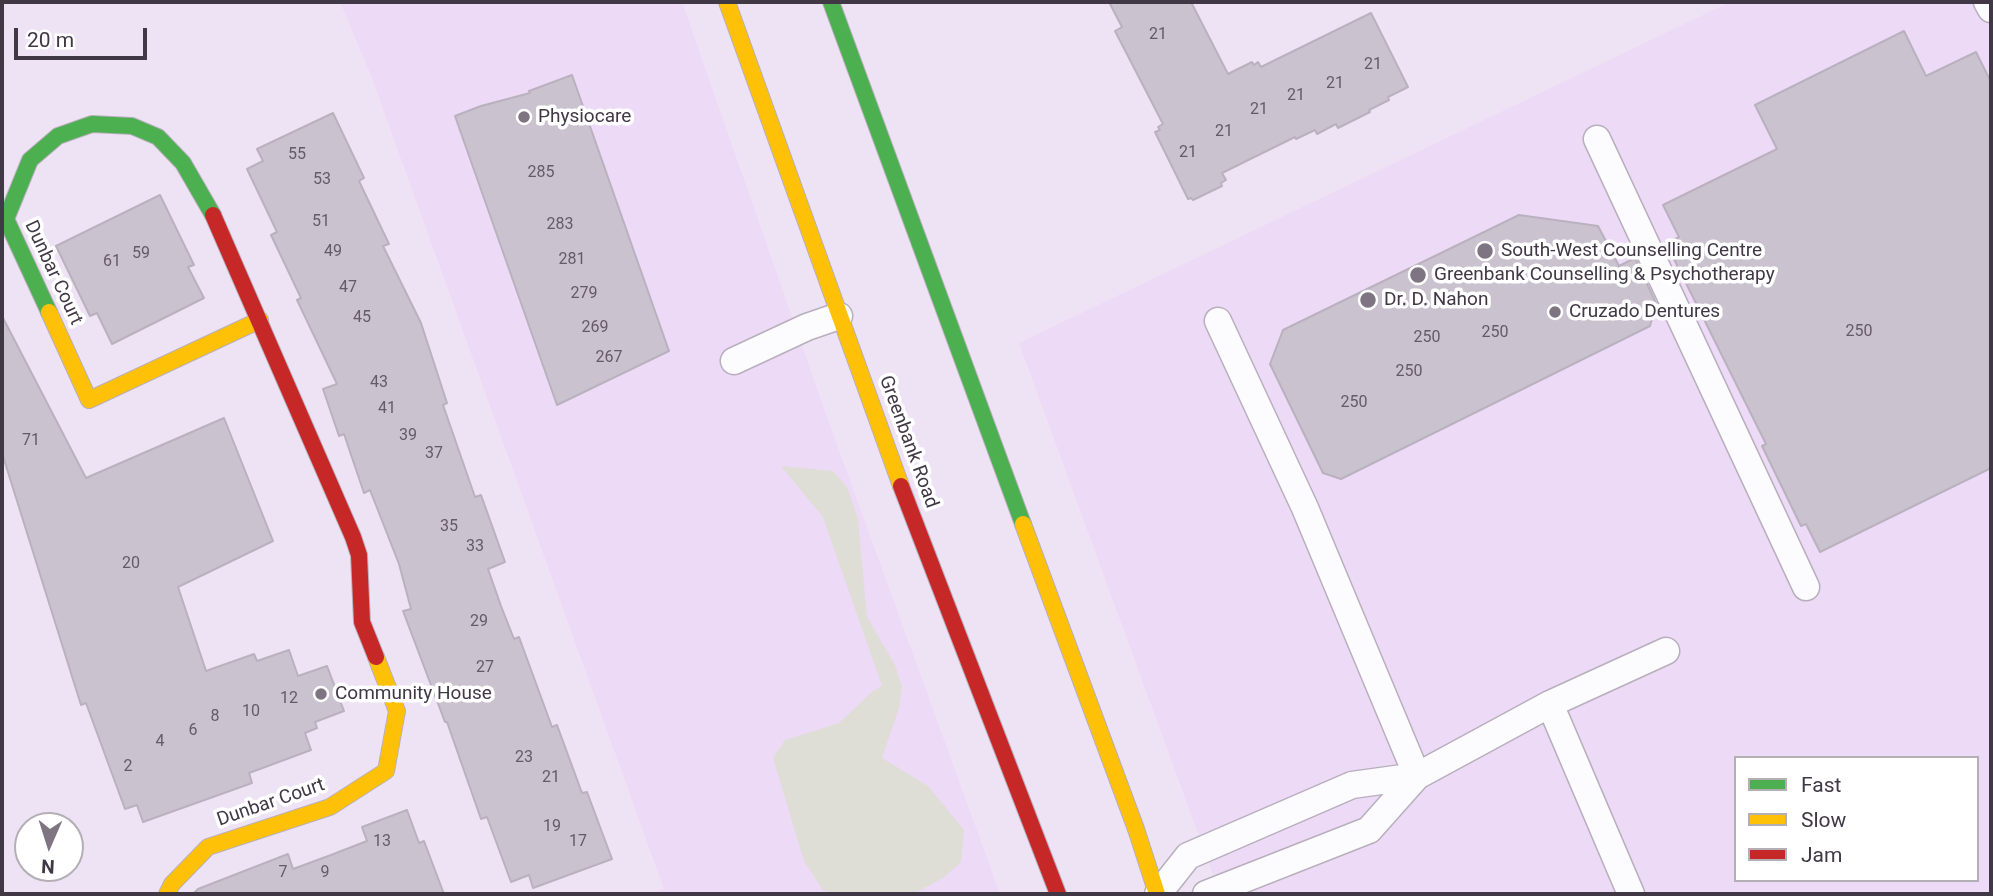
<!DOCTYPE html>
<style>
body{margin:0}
#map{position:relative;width:1993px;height:896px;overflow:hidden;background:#eee3f4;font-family:Roboto,sans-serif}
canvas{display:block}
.frame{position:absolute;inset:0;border:4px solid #413845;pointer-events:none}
.legend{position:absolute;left:1734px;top:756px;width:245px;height:126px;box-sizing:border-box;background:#fff;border:2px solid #b3afb5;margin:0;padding:9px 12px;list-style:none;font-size:21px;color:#413845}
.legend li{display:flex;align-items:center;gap:14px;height:35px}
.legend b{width:35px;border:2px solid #b3afb5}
.north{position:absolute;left:14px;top:812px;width:70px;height:70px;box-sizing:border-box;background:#fff;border:2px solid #b3afb5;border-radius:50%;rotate:183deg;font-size:19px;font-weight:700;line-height:28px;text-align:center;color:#413845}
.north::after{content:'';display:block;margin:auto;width:24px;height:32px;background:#7e7482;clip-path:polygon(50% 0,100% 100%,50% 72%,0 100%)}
.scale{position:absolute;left:14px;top:28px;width:133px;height:32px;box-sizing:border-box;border:4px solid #413845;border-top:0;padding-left:9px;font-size:21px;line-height:24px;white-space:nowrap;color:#413845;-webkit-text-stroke:5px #fff;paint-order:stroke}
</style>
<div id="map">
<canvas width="1993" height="896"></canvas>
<div class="frame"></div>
<ul class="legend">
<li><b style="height:9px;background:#4caf50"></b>Fast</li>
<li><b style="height:9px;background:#ffc107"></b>Slow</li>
<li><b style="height:9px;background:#c62828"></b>Jam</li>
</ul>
<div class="north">N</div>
<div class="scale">20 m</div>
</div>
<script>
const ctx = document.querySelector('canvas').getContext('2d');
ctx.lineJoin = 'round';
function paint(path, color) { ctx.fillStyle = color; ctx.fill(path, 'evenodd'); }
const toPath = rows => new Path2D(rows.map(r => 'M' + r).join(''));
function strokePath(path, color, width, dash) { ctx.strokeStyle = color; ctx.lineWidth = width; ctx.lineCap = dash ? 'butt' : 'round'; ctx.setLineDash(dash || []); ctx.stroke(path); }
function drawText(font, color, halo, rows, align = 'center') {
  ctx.font = font + ' Roboto,sans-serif'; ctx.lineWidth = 7; ctx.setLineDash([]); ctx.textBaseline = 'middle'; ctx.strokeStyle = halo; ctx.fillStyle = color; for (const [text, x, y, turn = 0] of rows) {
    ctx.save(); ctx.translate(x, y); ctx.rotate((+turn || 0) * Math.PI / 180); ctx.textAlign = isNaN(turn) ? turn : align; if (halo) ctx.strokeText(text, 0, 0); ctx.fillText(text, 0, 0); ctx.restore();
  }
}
paint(toPath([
 [340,2,682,2,828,420,1000,894,649,894,664,889,370,73],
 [1730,2,1991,2,1991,894,1220,894,1019,343],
 [1736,758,1977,758,1977,880,1736,880]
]), '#eddaf7');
paint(toPath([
 [781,466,833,471,847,487,858,518,867,617,895,665,902,687,899,708,882,758,928,786,964,830,961,862,943,878,913,894,834,894,823,890,804,861,773,758,785,740,839,723,873,691,882,686,823,517]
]), '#deded6');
const building = toPath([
 [1109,2,1191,2,1228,74,1252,62,1254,65,1258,62,1261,67,1371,13,1408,87,1388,97,1389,100,1369,110,1370,112,1338,128,1336,124,1317,134,1315,130,1296,139,1295,137,1222,173,1226,180,1221,183,1222,186,1193,200,1191,198,1188,199,1155,132,1160,130,1158,127,1163,124,1115,31,1122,27,1109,2],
 [1904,31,1926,76,1976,52,1991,82,1991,468,1820,552,1806,524,1801,526,1762,446,1766,444,1669,249,1668,254,1664,245,1679,237,1663,205,1777,149,1755,105,1904,31],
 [572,75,669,351,557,405,455,116,481,106,530,93,529,91,572,75],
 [333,113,364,178,359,181,389,244,383,246,421,323,447,403,443,405,475,497,481,495,505,562,488,569,501,606,514,639,519,637,552,727,557,725,582,793,587,792,612,859,533,888,529,875,511,882,487,817,481,819,447,722,445,722,403,611,411,609,399,564,370,490,364,493,344,434,339,436,323,389,337,384,297,300,301,298,271,235,277,232,247,169,263,161,257,149,333,113],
 [160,195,194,265,188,267,204,298,112,344,97,313,90,316,56,246,160,195],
 [1519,215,1598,226,1619,266,1635,258,1656,303,1650,326,1341,479,1323,473,1270,364,1283,330,1519,215],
 [2,316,86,478,224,418,273,541,178,587,206,671,254,654,257,661,289,650,298,676,327,666,344,711,315,722,317,728,305,733,311,750,249,773,252,783,143,822,137,805,125,809,86,703,81,705,2,453,2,316],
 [407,810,419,843,424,841,444,894,193,894,198,889,288,854,293,869,331,855,367,841,362,827,407,810]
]);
paint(building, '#cbc2d0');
strokePath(building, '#bab1bf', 2);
const lane = toPath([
 [1987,2,1991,9],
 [1597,139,1806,587],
 [1218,321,1305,508,1417,776],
 [734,361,807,327,839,316],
 [1550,704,1631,894],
 [1158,894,1188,856,1352,785,1417,776],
 [1206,894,1369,830,1417,776,1550,704,1666,651]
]);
const fast = toPath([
 [831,2,1023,524],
 [49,312,6,219,30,160,58,136,92,124,132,126,158,137,183,163,213,215]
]);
const slow = toPath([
 [727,2,901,486],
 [49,312,89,400,260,320],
 [1023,524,1136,829,1157,894],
 [167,894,172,884,208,847,330,807,386,771,397,711,376,657]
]);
const jam = toPath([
 [213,215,353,537,359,555,362,622,376,657],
 [901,486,1058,894]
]);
strokePath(lane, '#b8afbc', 29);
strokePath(fast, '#b8afbc', 18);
strokePath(slow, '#b8afbc', 18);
strokePath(jam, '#b8afbc', 18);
strokePath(lane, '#fcfbfd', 26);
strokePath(fast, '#4caf50', 16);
strokePath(slow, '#ffc107', 16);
strokePath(jam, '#c62828', 16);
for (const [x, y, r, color] of [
 [524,117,7,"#7e7482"],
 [1485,251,9,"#7e7482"],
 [1418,275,9,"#7e7482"],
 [1368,300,9,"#7e7482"],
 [1555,312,7,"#7e7482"],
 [321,694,7,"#7e7482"]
]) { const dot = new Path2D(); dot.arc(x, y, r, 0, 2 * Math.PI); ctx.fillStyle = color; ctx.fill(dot); strokePath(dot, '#fff', 2.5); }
drawText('16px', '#645a68', null, [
 ["21",1158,35],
 ["21",1373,65],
 ["21",1335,84],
 ["21",1296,96],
 ["21",1259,110],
 ["21",1224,132],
 ["21",1188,153],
 ["55",297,155],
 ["285",541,173],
 ["53",322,180],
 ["51",321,222],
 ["283",560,225],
 ["49",333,252],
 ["59",141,254],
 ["281",572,260],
 ["61",112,262],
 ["47",348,288],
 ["279",584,294],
 ["45",362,318],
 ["269",595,328],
 ["250",1859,332],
 ["250",1495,333],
 ["250",1427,338],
 ["267",609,358],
 ["250",1409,372],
 ["43",379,383],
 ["250",1354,403],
 ["41",387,409],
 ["39",408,436],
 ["71",31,441],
 ["37",434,454],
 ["35",449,527],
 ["33",475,547],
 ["20",131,564],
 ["29",479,622],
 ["27",485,668],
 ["12",289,699],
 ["10",251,712],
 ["8",215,717],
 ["6",193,731],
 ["4",160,742],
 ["23",524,758],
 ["2",128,767],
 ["21",551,778],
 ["19",552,827],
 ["13",382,842],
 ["17",578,842],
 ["7",283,873],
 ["9",325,873]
]);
drawText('19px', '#413845', '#fff', [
 ["Physiocare",538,117],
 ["South-West Counselling Centre",1501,251],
 ["Greenbank Counselling & Psychotherapy",1434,275],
 ["Dr. D. Nahon",1384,300],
 ["Cruzado Dentures",1569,312],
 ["Community House",335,694]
], 'left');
drawText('19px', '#413845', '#fff', [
 ["Dunbar Court",53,273,65],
 ["Greenbank Road",908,442,70],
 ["Dunbar Court",271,803,-19]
]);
</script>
